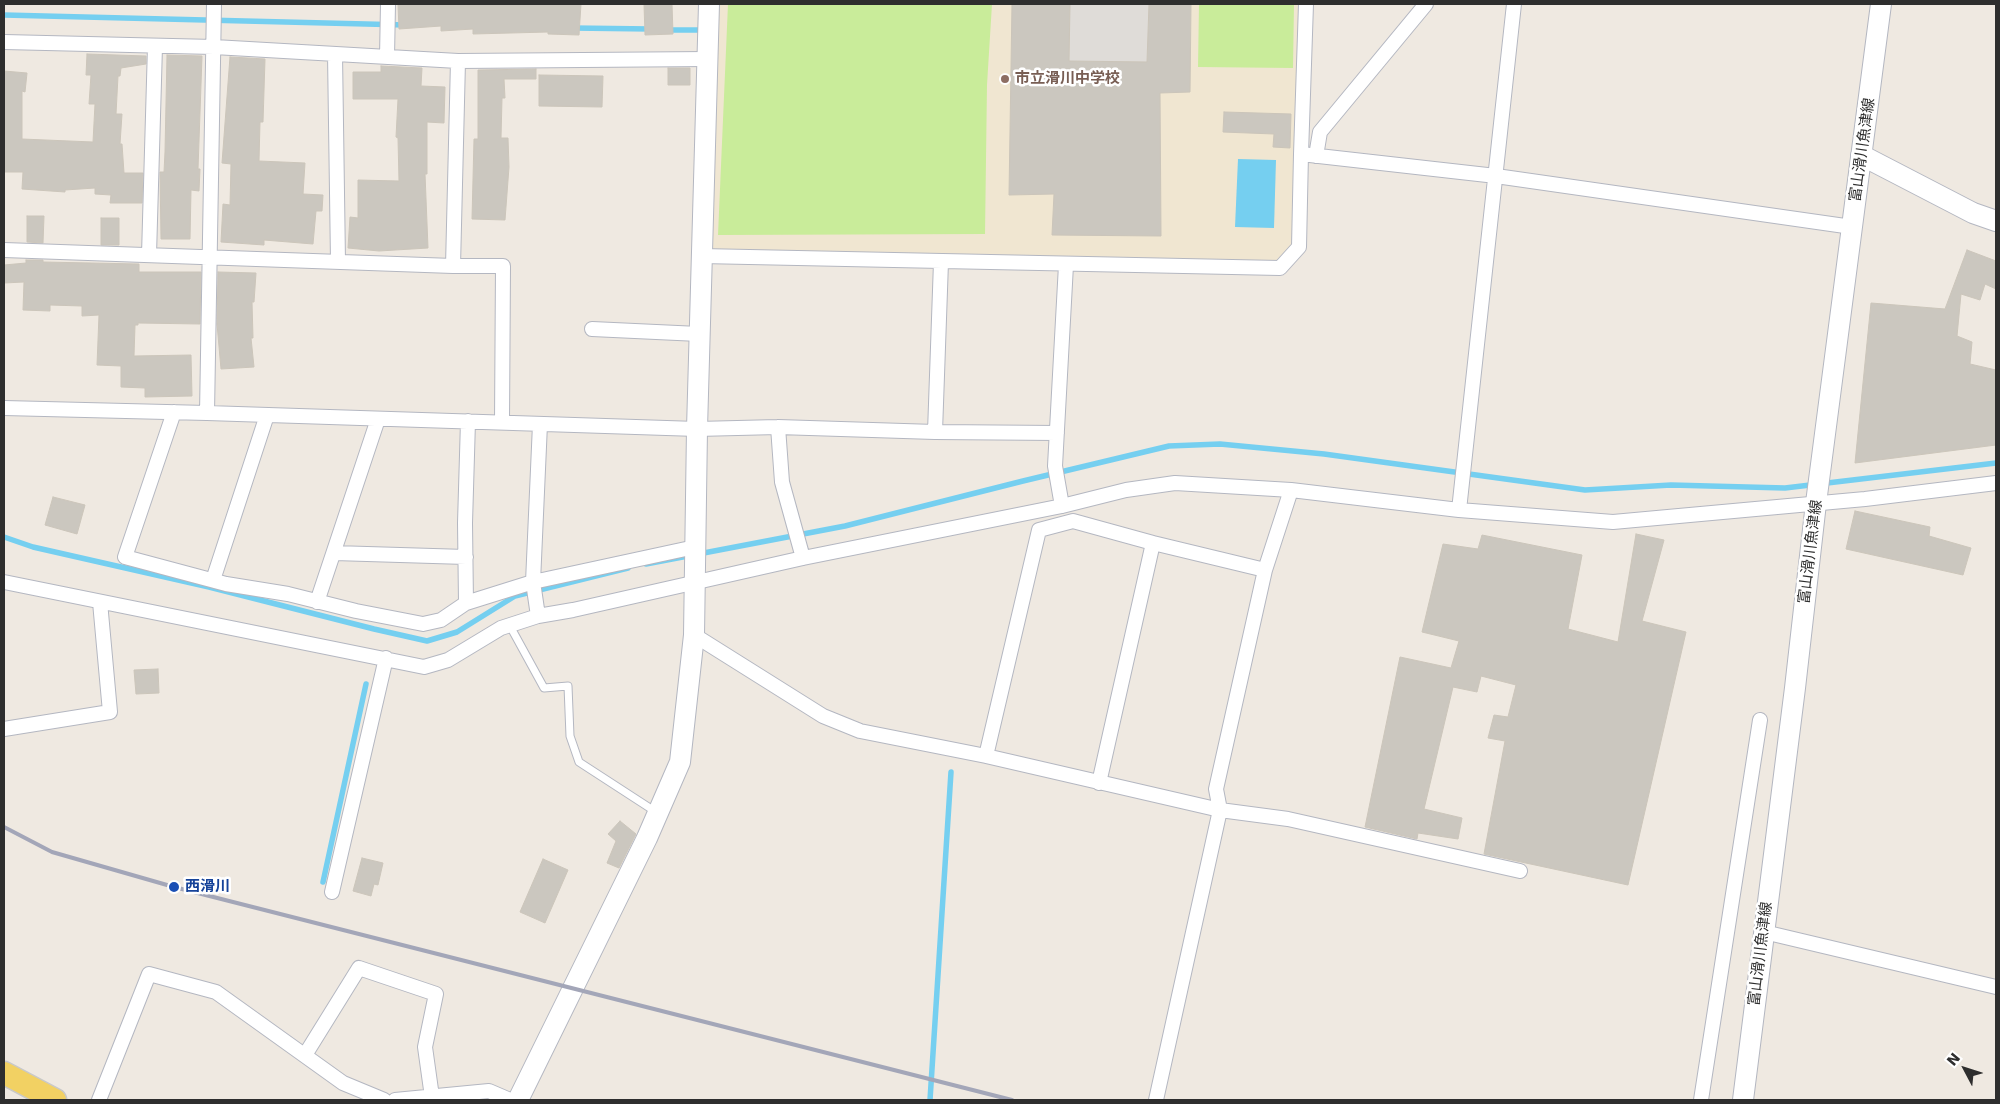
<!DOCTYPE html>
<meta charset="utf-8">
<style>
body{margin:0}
#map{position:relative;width:2000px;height:1104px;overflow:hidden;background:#efe9e1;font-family:"DejaVu Sans",sans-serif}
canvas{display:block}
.frame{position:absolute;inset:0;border:5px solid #2e2e2e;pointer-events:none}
.north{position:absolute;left:1940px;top:1044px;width:50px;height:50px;-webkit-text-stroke:4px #fff;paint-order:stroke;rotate:310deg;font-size:14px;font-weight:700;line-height:20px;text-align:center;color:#2e2e2e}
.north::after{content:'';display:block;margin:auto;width:18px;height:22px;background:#2e2e2e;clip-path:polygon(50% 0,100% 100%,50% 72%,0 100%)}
</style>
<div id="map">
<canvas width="2000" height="1104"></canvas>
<div class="frame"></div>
<div class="north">N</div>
</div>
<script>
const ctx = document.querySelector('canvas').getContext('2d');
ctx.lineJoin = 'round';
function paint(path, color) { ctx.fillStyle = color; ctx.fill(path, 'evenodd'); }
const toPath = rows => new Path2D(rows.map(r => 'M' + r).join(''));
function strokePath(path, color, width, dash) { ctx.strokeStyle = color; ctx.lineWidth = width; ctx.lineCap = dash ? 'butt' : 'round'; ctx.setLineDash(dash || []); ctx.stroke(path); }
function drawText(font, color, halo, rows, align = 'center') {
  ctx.font = font + ' "DejaVu Sans","Noto Sans JP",sans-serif'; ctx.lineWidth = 5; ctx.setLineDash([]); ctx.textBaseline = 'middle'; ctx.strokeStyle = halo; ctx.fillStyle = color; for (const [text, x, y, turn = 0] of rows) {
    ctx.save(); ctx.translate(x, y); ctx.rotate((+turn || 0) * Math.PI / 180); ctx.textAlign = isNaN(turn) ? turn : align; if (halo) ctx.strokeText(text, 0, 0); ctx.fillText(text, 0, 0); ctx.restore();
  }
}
paint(toPath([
 [708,4,1306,4,1299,247,1280,268,701,256]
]), '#f0e6d1');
paint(toPath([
 [728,4,992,4,987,85,985,234,718,235],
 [1199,4,1294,4,1293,68,1198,67]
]), '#c9ec9a');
paint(toPath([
 [1070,4,1149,4,1147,62,1069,61]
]), '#dfdcd8');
paint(toPath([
 [1238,159,1276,160,1274,228,1235,227]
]), '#75cff0');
strokePath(toPath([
 [4,15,406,25],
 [572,28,651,29],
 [667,30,698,30],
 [4,537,33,547,209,587,374,629,427,641,457,632,515,596,628,568],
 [646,564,845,526,1023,481,1169,446,1220,444,1324,454,1585,490,1671,485,1785,488,1996,463],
 [323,882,366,684],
 [930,1100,951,772]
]), '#75cff0', 5.5);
const building = toPath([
 [398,4,581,4,579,35,548,34,548,32,473,34,473,29,441,31,441,26,399,29,398,4],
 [644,4,672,4,673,34,645,35,644,4],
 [1012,4,1070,4,1069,61,1147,62,1149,4,1191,4,1190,92,1160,93,1161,236,1052,235,1054,194,1009,195,1012,4],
 [87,54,146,56,146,64,121,68,120,76,118,76,116,114,122,114,120,144,122,144,124,173,143,173,142,203,110,203,111,195,95,194,95,188,65,190,65,192,22,189,23,172,4,172,4,71,27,73,25,92,22,91,22,139,93,142,95,104,89,104,91,75,86,75,87,54],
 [167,55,202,56,198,169,200,169,199,191,191,190,190,239,161,239,160,172,164,172,165,152,167,55],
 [230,57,265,59,263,122,260,122,259,161,305,163,303,194,323,195,322,211,316,211,313,244,264,240,264,245,221,242,223,204,230,205,231,164,222,163,230,57],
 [381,66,422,68,421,86,445,87,444,123,427,122,427,174,425,174,428,248,379,251,348,248,350,217,358,218,358,180,399,181,398,138,396,137,398,99,353,99,353,72,381,72,381,66],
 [668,68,690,68,690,85,668,85,668,68],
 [536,69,536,79,504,79,505,98,502,98,501,138,508,138,509,167,505,220,472,219,474,139,478,139,478,70,536,69],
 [539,75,603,76,602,107,539,106,539,75],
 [1224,112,1291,114,1290,148,1273,147,1274,134,1223,132,1224,112],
 [27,216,44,216,43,243,27,242,27,216],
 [101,218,119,218,119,245,101,245,101,218],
 [1967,250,1996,261,1996,289,1985,284,1980,300,1961,294,1957,336,1972,342,1970,364,1996,370,1996,445,1855,463,1871,303,1945,309,1967,250],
 [26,260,43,260,43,262,139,264,139,272,201,272,200,324,138,323,138,325,135,325,134,356,191,355,192,396,145,397,145,388,121,387,121,366,97,365,99,315,82,316,82,306,50,305,50,311,23,310,24,282,4,283,4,265,26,263,26,260],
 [218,272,256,273,254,302,252,302,253,338,251,338,254,367,221,369,217,324,218,272],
 [53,497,85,505,77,534,45,525,53,497],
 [1855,511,1930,527,1929,536,1971,548,1963,575,1846,549,1855,511],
 [1636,534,1664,540,1642,621,1686,632,1628,885,1484,854,1505,741,1488,738,1494,715,1508,717,1516,685,1481,676,1477,692,1453,687,1424,809,1462,818,1458,839,1418,833,1417,839,1365,827,1400,657,1451,668,1459,641,1422,632,1443,544,1478,549,1482,535,1582,555,1568,629,1618,642,1636,534],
 [158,669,159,693,136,694,134,670,158,669],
 [620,821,636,834,619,868,607,863,616,841,608,834,620,821],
 [362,858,383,863,378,885,374,884,371,896,353,891,362,858],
 [543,859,568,870,545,923,520,912,543,859]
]);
paint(building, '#cbc7bf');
strokePath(building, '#cbc5ba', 1);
const lane = toPath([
 [510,626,544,688,568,686,570,736,579,762,656,812]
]);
const street = toPath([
 [4,42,214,47,458,61,708,59],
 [335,54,338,262],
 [387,57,388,4],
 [1301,154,1306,4],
 [1316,156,1320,132,1426,4],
 [4,250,453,266,458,61],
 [149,255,155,46],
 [701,256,1280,268,1299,247,1301,154,1496,176,1852,227],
 [941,262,935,432,1057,433],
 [453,266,503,266,502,422],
 [592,329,699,334],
 [4,408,207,413,697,429,778,427],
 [174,412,125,557,226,584,288,594,356,611,423,624,441,620,466,603,465,523,468,421],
 [207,413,214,4],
 [1062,506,1055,466,1066,265],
 [1459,510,1514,4],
 [1153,543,1265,570],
 [334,553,466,557],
 [803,558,782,482,778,427,935,432],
 [213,580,267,415],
 [4,582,424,667,448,660,501,628,538,616,573,610,803,558,1062,506,1126,490,1175,483,1291,490,1459,510,1613,522,1865,499,1996,483],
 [317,602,378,419],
 [466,603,533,582,695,547],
 [538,616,533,582,540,424],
 [694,635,823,716,860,731,986,756,1220,810,1288,819,1520,871],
 [4,729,110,712,100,602],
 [986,756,1039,530,1073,521,1153,543,1099,783],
 [332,892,386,658],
 [1764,932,1996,987],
 [305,1055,359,968,436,994,425,1047,432,1097],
 [99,1100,149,974,216,992,343,1083,384,1100],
 [395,1100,489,1091,510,1100],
 [1156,1100,1220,810,1216,789,1265,570,1291,490],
 [1701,1100,1760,720]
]);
const secondary = toPath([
 [1861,155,1973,213,1996,221],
 [518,1100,647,838,680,762,694,635,697,429,709,4],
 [1743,1100,1795,688,1816,503,1881,4]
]);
const primary = toPath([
 [4,1073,55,1100]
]);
strokePath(lane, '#b4b7c1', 9);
strokePath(street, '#b4b7c1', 16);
strokePath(secondary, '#b4b7c1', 22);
strokePath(primary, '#c9c9c9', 25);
strokePath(lane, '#fff', 7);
strokePath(street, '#fff', 14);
strokePath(secondary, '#fff', 20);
strokePath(primary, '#f2d163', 22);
strokePath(toPath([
 [4,827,52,852,174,887,1012,1100]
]), '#a3a6b8', 4);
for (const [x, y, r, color] of [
 [1005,79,5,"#8d6e63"],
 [174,887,6,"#1a4fb4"]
]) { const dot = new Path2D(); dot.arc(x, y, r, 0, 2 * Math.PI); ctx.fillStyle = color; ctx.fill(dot); strokePath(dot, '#fff', 2); }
drawText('bold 15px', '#785e54', '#fff', [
 ["市立滑川中学校",1015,79]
], 'left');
drawText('15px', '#2e2e2e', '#fff', [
 ["富山滑川魚津線",1863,150,-82],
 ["富山滑川魚津線",1811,552,-83],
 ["富山滑川魚津線",1761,954,-83]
]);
drawText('bold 15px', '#164399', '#fff', [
 ["西滑川",185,887]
], 'left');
</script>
